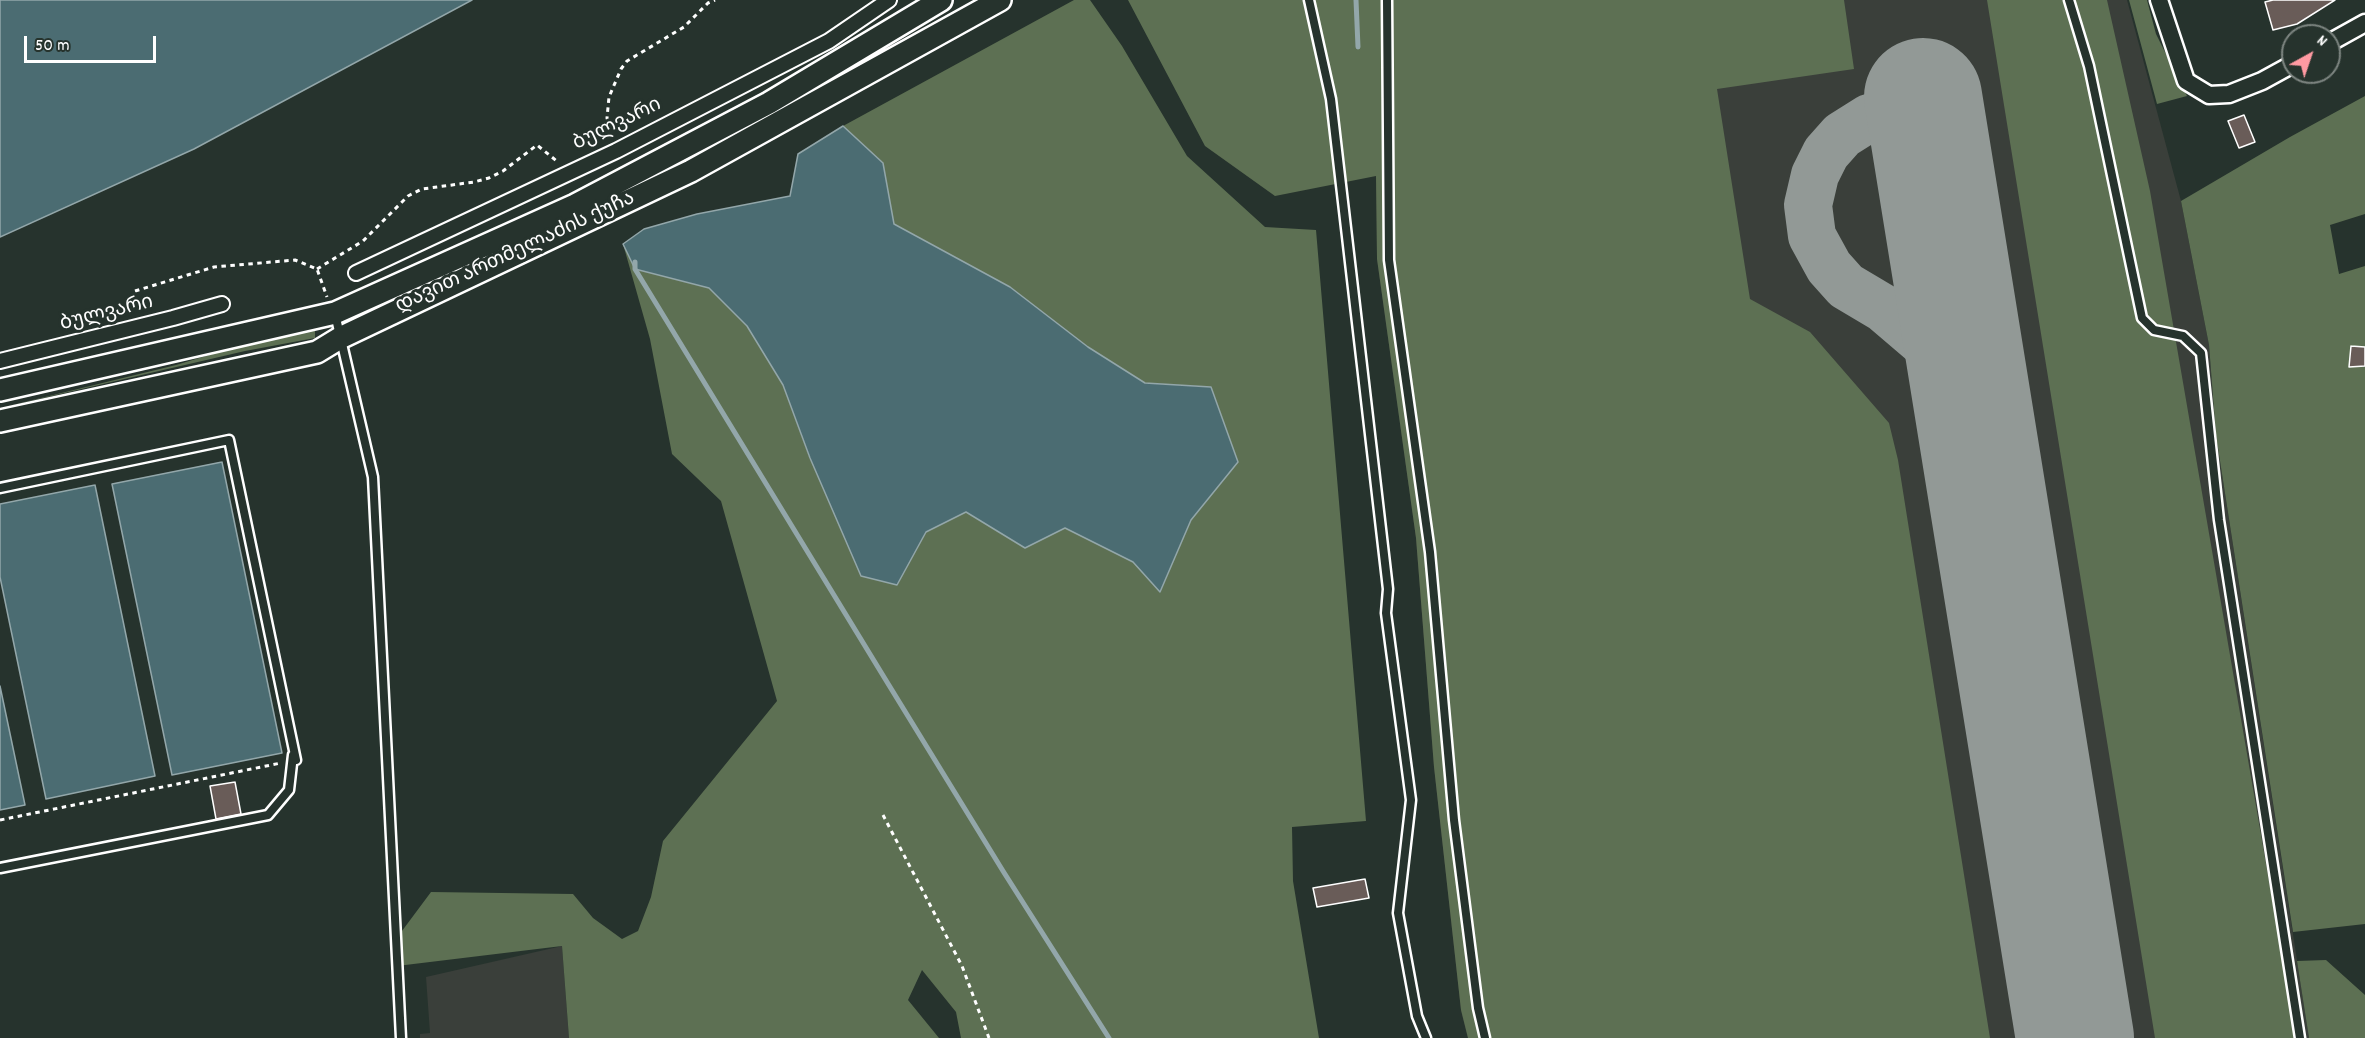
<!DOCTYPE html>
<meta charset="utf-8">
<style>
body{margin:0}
#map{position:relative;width:2365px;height:1038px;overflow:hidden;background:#26332d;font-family:Dekko,sans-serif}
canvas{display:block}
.north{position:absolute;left:2281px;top:24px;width:60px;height:60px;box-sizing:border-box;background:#26332d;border:2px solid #7d8581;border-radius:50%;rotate:40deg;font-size:16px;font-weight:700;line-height:24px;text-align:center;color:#fff}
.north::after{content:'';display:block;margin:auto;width:21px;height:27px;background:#ff9aa2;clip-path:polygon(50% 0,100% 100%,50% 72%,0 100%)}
.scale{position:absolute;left:24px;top:36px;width:132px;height:27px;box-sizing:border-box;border:3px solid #fff;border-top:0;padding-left:8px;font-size:18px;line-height:21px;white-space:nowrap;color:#fff;-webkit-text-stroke:4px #26332d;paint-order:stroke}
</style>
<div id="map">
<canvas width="2365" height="1038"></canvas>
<div class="north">N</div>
<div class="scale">50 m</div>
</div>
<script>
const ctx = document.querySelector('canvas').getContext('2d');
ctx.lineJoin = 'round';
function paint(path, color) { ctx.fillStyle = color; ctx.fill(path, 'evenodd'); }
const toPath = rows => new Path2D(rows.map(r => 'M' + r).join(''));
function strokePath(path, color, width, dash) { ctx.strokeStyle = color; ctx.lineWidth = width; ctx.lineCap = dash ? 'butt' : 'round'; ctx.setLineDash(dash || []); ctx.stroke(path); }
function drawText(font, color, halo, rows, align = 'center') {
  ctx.font = font + ' Dekko,"Noto Sans Georgian",sans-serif'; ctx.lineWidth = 6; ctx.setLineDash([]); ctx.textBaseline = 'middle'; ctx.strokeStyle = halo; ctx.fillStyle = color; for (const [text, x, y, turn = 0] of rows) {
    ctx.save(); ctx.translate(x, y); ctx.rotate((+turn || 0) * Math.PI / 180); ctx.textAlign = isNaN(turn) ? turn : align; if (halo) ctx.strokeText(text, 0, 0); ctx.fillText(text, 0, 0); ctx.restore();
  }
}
paint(toPath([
 [1374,0,2127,0,2181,201,2209,345,2216,435,2309,1038,1468,1038,1461,1010,1434,767,1416,538,1377,259],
 [562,946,569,1038,420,1038,420,1034,430,1033,426,977]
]), '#3a3f3a');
paint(toPath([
 [1074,0,1090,0,1122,46,1187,156,1265,227,1316,230,1366,821,1292,827,1293,881,1319,1038,961,1038,956,1012,922,970,908,1000,939,1038,569,1038,562,946,397,966,396,939,431,892,573,894,593,918,622,939,638,931,651,897,663,841,777,701,721,501,672,454,650,339,623,244,635,269,709,288,747,326,783,385,810,459,897,585,926,532,966,512,1025,548,1065,528,1133,562,1160,591,1191,520,1238,462,1211,387,1145,383,1088,347,1010,287,893,224,883,163,843,126],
 [1128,0,1844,0,1854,69,1717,89,1750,299,1810,332,1889,423,1898,460,1990,1038,1468,1038,1461,1010,1434,767,1416,538,1377,259,1376,176,1275,196,1205,146],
 [1987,0,2107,0,2150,191,2296,1038,2155,1038],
 [2129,0,2147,0,2156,34,2187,96,2157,104],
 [2365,96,2365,214,2330,225,2339,274,2365,266,2365,924,2293,932,2216,435,2209,345,2181,201,2290,137],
 [315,323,315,338,245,351,0,408,176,365],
 [2326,960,2365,995,2365,1038,2309,1038,2297,961]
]), '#5d7053');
const water = toPath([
 [0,0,472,0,194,149,0,237,0,0],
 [843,126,883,163,894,224,1010,287,1088,347,1145,383,1211,387,1238,462,1191,520,1160,592,1133,562,1065,528,1025,548,966,512,926,532,897,585,861,576,810,458,783,385,747,326,709,288,635,269,623,244,644,229,697,214,790,196,798,154,843,126],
 [222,462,282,753,172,775,112,484,222,462],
 [95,485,155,776,46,799,0,577,0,504,95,485],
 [0,686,25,805,0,810,0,686]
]);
paint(water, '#4b6c72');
strokePath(water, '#93a7aa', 1.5);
strokePath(toPath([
 [1356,0,1358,47],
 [635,262,635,269,887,682,1003,871,1109,1038]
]), '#93a7aa', 5);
strokePath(toPath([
 [1982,460,1971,404,1943,365,1924,343,1883,308,1846,286,1829,267,1812,236,1808,205,1815,175,1826,153,1842,135,1869,118,1902,111,1926,114,1962,125,1982,265,1984,475]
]), '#929996', 48);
strokePath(toPath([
 [1923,97,2075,1038]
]), '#929996', 118);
const building = toPath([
 [2273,0,2335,0,2297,24,2273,30,2265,2,2273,0],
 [2244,115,2255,142,2239,148,2228,121,2244,115],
 [2351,346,2365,347,2365,366,2349,367,2351,346],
 [235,782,241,814,216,819,210,786,235,782],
 [1365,879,1369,898,1317,907,1313,888,1365,879]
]);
paint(building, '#695c58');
strokePath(building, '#fff', 1.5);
const service = toPath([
 [1309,0,1331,99,1388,589,1386,613,1411,800,1398,913,1417,1016,1426,1038],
 [1387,0,1389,260,1430,552,1454,820,1478,1008,1485,1038],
 [2069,0,2089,66,2142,318,2154,330,2183,336,2201,353,2219,520,2300,1038],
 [335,314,373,477,401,1038],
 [0,488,229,440,296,760,293,755,289,790,268,815,0,868]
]);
const pedestrian = toPath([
 [356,273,616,151,829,41,889,0],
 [0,361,173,318,222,304]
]);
const minor = toPath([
 [2159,0,2186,81,2209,95,2229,94,2262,81,2293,64],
 [2329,43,2365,23]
]);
const tertiary = toPath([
 [0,390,335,313,575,205,769,103,941,0],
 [0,421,317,352,340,338,691,171,1000,0]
]);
strokePath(service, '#fff', 13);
strokePath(pedestrian, '#fff', 18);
strokePath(minor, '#fff', 21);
strokePath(tertiary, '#fff', 26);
strokePath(toPath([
 [613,138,607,118,609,97,621,69,627,61,684,27,708,3,715,0],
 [317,269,363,241,408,196,422,189,474,182,489,178,503,171,537,145,558,162],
 [135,291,214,267,295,260,317,269,327,297],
 [883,815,962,966,989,1038],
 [0,820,281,763]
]), '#fff', 3, [4.5, 4.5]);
strokePath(service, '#26332d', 8);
strokePath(pedestrian, '#26332d', 14);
strokePath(minor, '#26332d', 16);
strokePath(tertiary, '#26332d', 21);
drawText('20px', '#fff', '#26332d', [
 ["ბულვარი",618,126,-26],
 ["დავით ართმელაძის ქუჩა",516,254,-25],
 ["ბულვარი",107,315,-14]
]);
</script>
